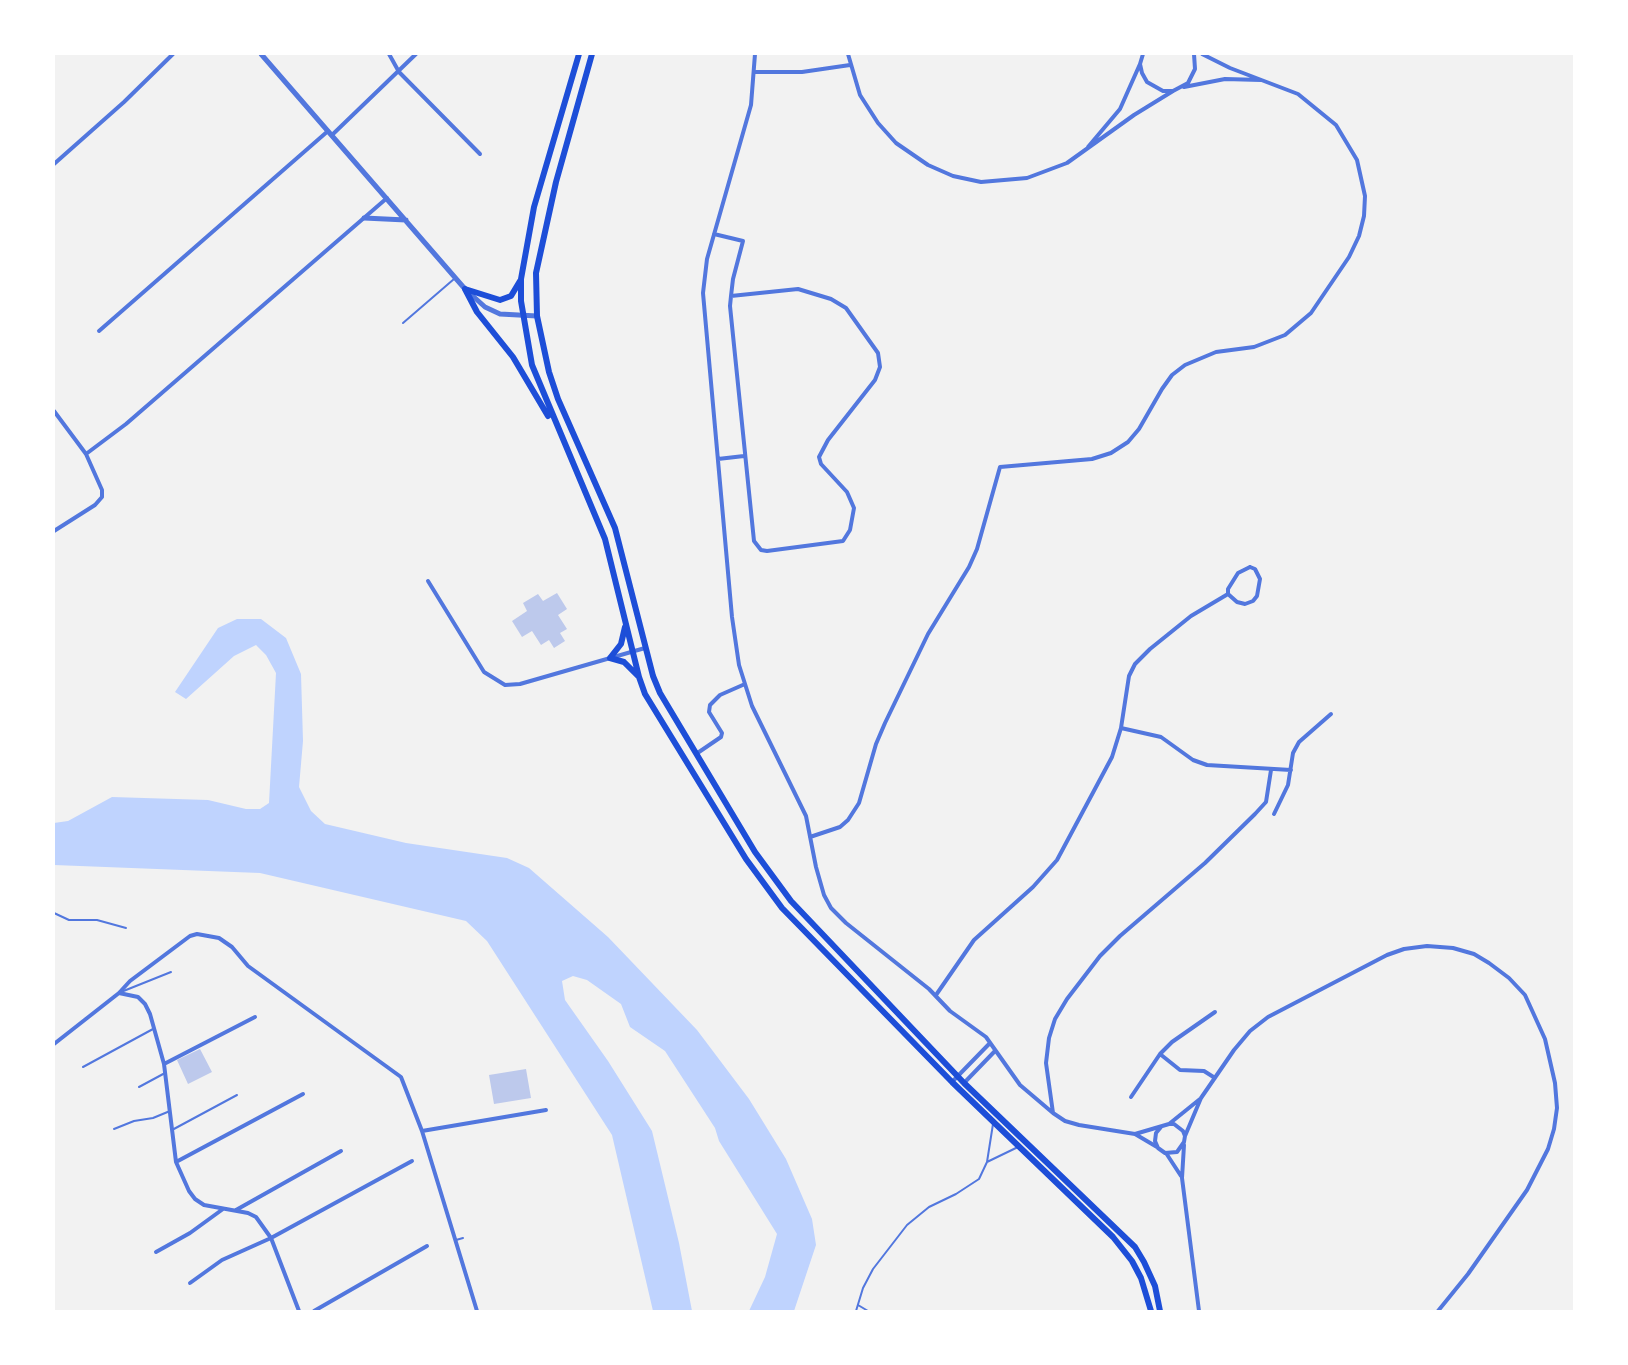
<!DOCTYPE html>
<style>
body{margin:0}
#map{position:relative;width:1628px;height:1365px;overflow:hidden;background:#f2f2f2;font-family:Inter,sans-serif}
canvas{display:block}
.frame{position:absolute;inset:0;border:55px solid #fff;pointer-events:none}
</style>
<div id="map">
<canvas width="1628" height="1365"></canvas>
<div class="frame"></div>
</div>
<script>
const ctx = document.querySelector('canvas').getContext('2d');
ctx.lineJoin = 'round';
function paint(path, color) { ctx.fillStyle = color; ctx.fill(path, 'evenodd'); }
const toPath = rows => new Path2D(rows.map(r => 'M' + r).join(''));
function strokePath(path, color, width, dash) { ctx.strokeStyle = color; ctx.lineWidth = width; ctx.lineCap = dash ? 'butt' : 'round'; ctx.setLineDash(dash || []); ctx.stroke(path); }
paint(toPath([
 [237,619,261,619,286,638,301,674,303,741,299,787,311,811,325,824,406,843,507,858,529,868,608,937,697,1030,749,1099,786,1159,812,1219,816,1245,794,1311,749,1311,765,1277,777,1234,719,1141,715,1128,665,1051,630,1027,621,1004,587,980,573,976,562,981,565,1000,608,1061,652,1131,679,1243,692,1311,653,1311,612,1135,487,941,466,921,260,873,54,865,54,823,68,821,112,797,208,800,246,809,260,809,269,803,276,673,266,655,256,645,234,656,186,699,175,692,218,628]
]), '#bfd3fe');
paint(toPath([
 [557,593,567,609,558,615,567,629,560,633,565,641,554,648,549,640,541,645,532,631,522,637,512,621,527,611,523,603,538,594,543,601],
 [200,1049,212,1072,188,1084,177,1060],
 [526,1069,531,1098,494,1104,489,1075]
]), '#bdc9ec');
strokePath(toPath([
 [403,323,454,279],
 [54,913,69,920,97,920,126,928],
 [121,992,171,972],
 [83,1067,153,1029],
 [139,1087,165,1073],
 [114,1129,134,1121,153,1118,170,1111],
 [172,1130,237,1095],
 [987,1162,1018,1147],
 [456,1240,463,1238],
 [858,1305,868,1311],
 [856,1311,863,1288,873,1269,907,1225,929,1207,956,1194,979,1179,987,1162,993,1124]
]), '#5277de', 2);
strokePath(toPath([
 [389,54,399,72,480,154],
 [755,54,751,105,707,259,703,293,732,617,739,665,752,706,806,816,816,867,824,895,831,908,846,923,929,989,950,1011,986,1037,1020,1085,1053,1113,1065,1121,1079,1125,1135,1134,1169,1124,1174,1124,1183,1131,1185,1136,1184,1142,1177,1152,1165,1153,1158,1148,1155,1141,1156,1133,1161,1127],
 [848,54,860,95,878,123,896,143,928,165,953,176,981,182,1027,178,1067,163,1134,115,1173,91],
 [1143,54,1140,64,1142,73,1147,82,1163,91,1173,91,1188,83,1195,69,1194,54],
 [755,72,802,72,850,65],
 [1184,87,1225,79,1261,80],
 [332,135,416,54],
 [1088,147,1120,109,1140,64],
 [54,164,124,102,173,54],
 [714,234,743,241,733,279,731,296,730,306,754,541,761,550,767,551,843,541,850,530,854,508,847,492,821,464,819,457,828,440,875,380,880,367,878,353,846,308,831,299,798,289,731,296],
 [99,331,328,131],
 [54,411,86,454,102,490,102,497,95,505,54,531],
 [86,454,126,424,387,198],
 [718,459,744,456],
 [1250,567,1255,569,1260,579,1257,596,1253,601,1245,604,1237,602,1228,594,1228,589,1238,573,1250,567],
 [428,581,484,672,505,685,520,684,645,648],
 [1121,728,1161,737,1193,760,1207,765,1291,770],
 [696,754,721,737,722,733,709,712,710,705,720,695,745,684],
 [1274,814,1288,785,1293,753,1299,742,1331,714],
 [810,837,840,827,848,820,859,803,876,744,885,723,928,634,969,567,977,549,1000,467,1092,459,1111,453,1128,442,1139,429,1162,389,1172,375,1185,365,1216,352,1254,347,1285,335,1311,313,1349,257,1359,236,1364,216,1365,196,1357,160,1336,125,1298,94,1230,68,1202,54],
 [119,993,138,997,145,1004,150,1014,164,1064,176,1162,189,1191,195,1199,204,1205,248,1213,256,1217,271,1238,299,1311],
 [936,995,974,940,1033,887,1057,860,1112,757,1121,728,1129,676,1135,664,1150,649,1191,616,1228,594],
 [54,1044,119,993,130,981,190,936,197,934,219,938,232,947,248,966,401,1077,422,1131,477,1311],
 [1160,1054,1180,1070,1204,1071,1215,1078],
 [164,1064,255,1017],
 [952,1082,990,1043],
 [964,1083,995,1051],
 [1131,1097,1160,1054,1172,1042,1215,1012],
 [1053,1113,1046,1063,1049,1038,1055,1019,1067,999,1100,956,1120,936,1205,863,1255,814,1266,802,1271,770],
 [1169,1124,1200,1099],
 [422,1131,546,1110],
 [1135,1134,1157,1147],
 [1185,1136,1201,1098,1234,1050,1250,1031,1268,1017,1387,955,1404,949,1427,946,1453,948,1474,954,1489,963,1509,978,1525,995,1545,1039,1555,1083,1557,1108,1554,1129,1548,1149,1527,1190,1468,1274,1438,1311],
 [1184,1145,1182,1178,1199,1311],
 [1166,1153,1181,1176],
 [176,1162,303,1094],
 [236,1210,341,1151],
 [156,1252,190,1233,223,1209],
 [190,1283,222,1260,271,1238,412,1161],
 [314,1311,427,1246]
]), '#5277de', 4);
strokePath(toPath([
 [261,54,465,289,485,307,500,314,537,316],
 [364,218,406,220]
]), '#5277de', 5);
strokePath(toPath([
 [579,54,534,207,521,279,521,301,532,365,605,539,639,677,645,694,746,859,782,908,952,1082,1113,1237,1132,1261,1141,1278,1151,1311],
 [592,54,556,182,536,273,537,316,549,372,558,399,615,528,653,676,660,693,755,852,791,901,964,1083,1135,1247,1144,1262,1155,1286,1160,1311],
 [465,289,477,312,513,357,548,416],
 [465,289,500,300,511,296,520,281],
 [610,658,621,644,625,627],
 [610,658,624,662,638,676]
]), '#1d4ed8', 6);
</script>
